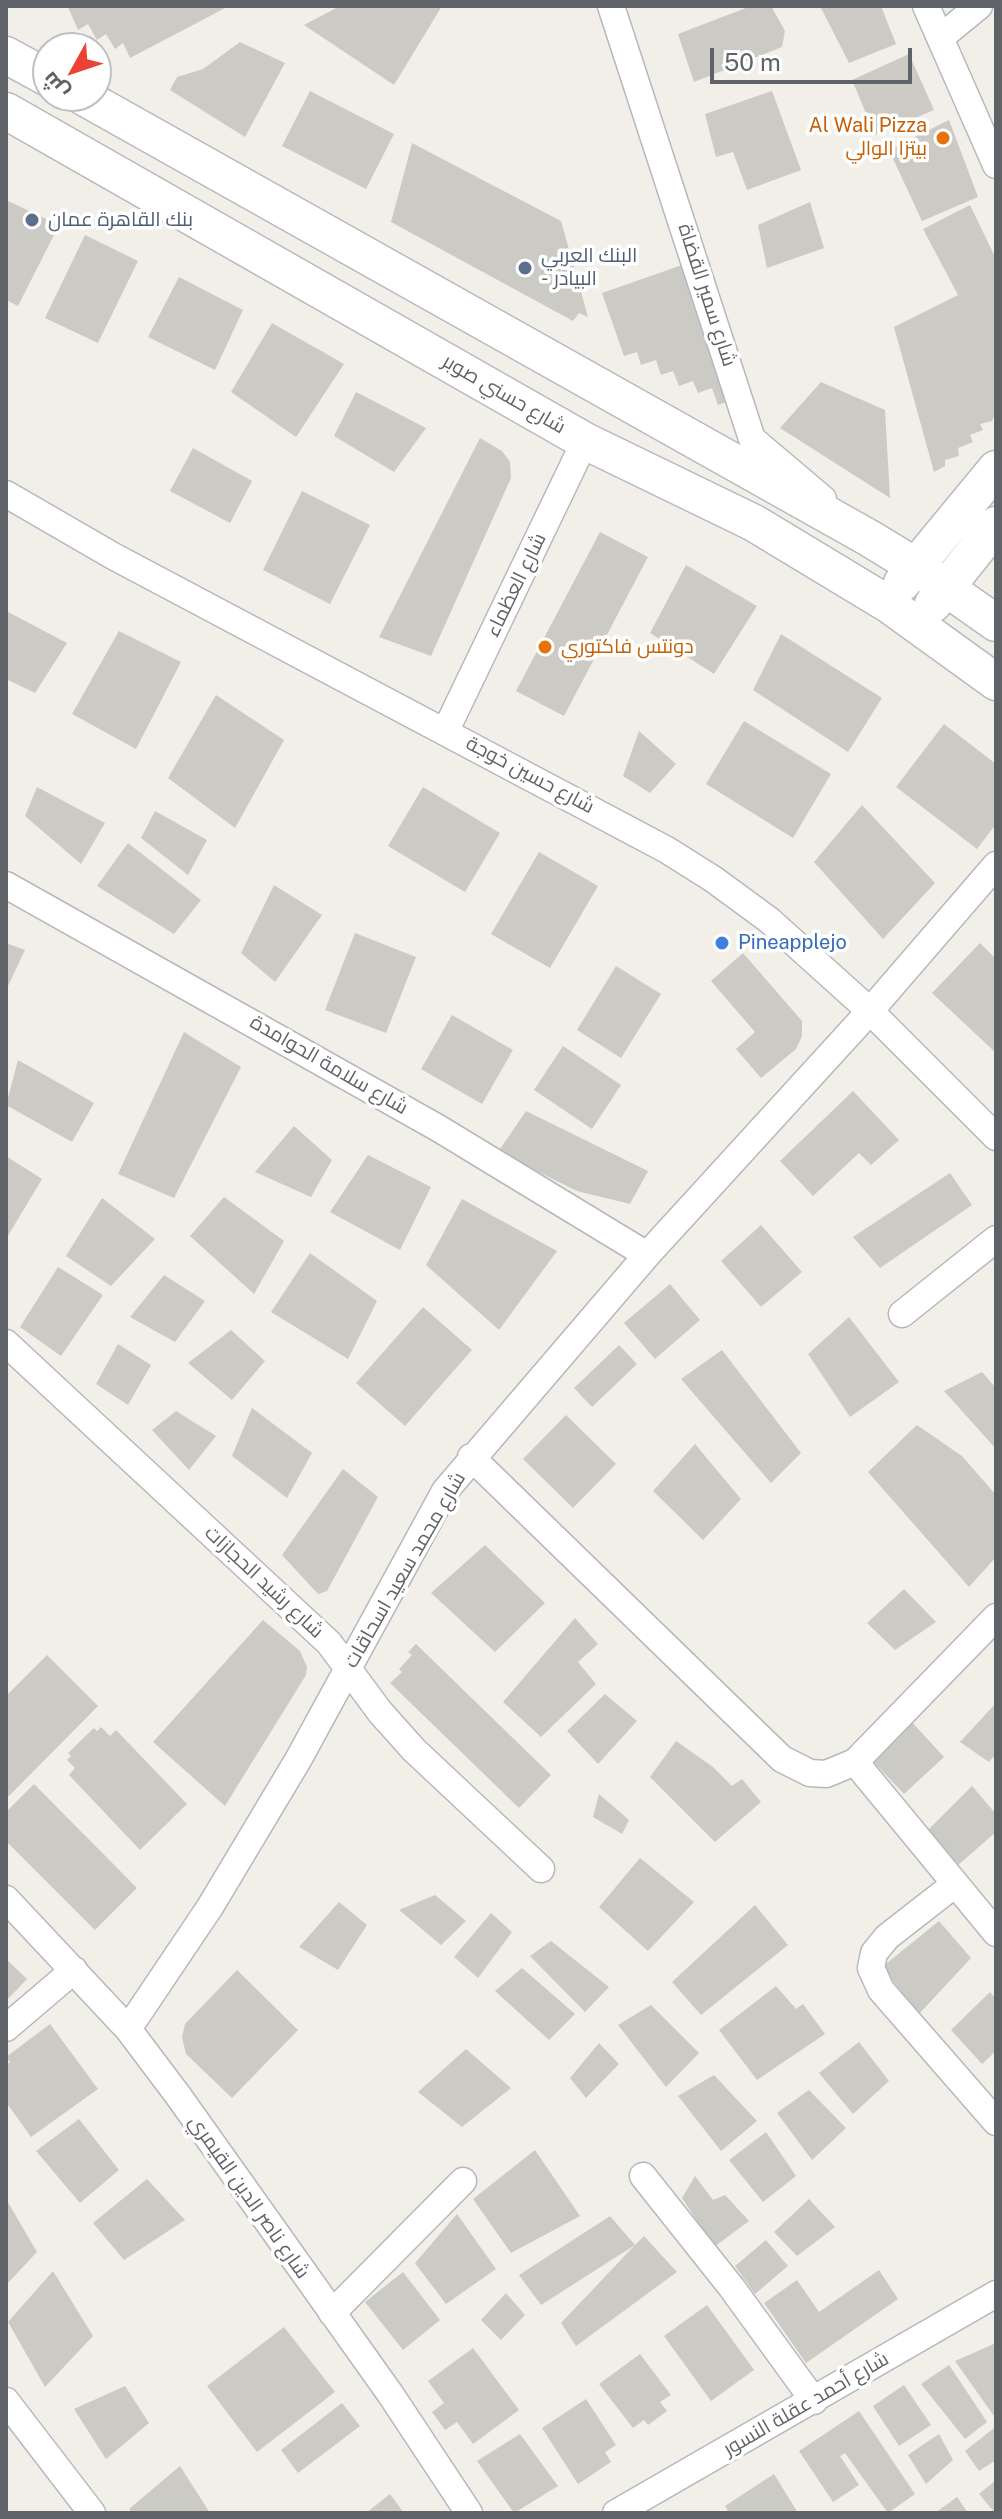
<!DOCTYPE html>
<meta charset="utf-8">
<style>
body{margin:0}
#map{position:relative;width:1002px;height:2519px;overflow:hidden;background:#f1efe8;font-family:"Public Sans",Cairo,sans-serif}
canvas{display:block}
.frame{position:absolute;inset:0;border:8px solid #5f6368;pointer-events:none}
.north{position:absolute;left:32px;top:32px;width:80px;height:80px;box-sizing:border-box;background:#fff;border:2px solid #bfc1c3;border-radius:50%;rotate:230deg;font-size:22px;font-weight:700;line-height:32px;text-align:center;color:#5f6368}
.north::after{content:'';display:block;margin:auto;width:28px;height:36px;background:#ea4335;clip-path:polygon(50% 0,100% 100%,50% 72%,0 100%)}
.scale{position:absolute;left:710px;top:48px;width:202px;height:36px;box-sizing:border-box;border:4px solid #5f6368;border-top:0;padding-left:10px;font-size:24px;line-height:28px;white-space:nowrap;color:#5f6368;-webkit-text-stroke:6px #fff;paint-order:stroke}
</style>
<div id="map">
<canvas width="1002" height="2519"></canvas>
<div class="frame"></div>
<div class="north">ش</div>
<div class="scale">50 m</div>
</div>
<script>
const ctx = document.querySelector('canvas').getContext('2d');
ctx.lineJoin = 'round';
function paint(path, color) { ctx.fillStyle = color; ctx.fill(path, 'evenodd'); }
const toPath = rows => new Path2D(rows.map(r => 'M' + r).join(''));
function strokePath(path, color, width, dash) { ctx.strokeStyle = color; ctx.lineWidth = width; ctx.lineCap = dash ? 'butt' : 'round'; ctx.setLineDash(dash || []); ctx.stroke(path); }
function drawText(font, color, halo, rows, align = 'center') {
  ctx.font = font + ' "Public Sans",Cairo,sans-serif'; ctx.lineWidth = 7; ctx.setLineDash([]); ctx.textBaseline = 'middle'; ctx.strokeStyle = halo; ctx.fillStyle = color; for (const [text, x, y, turn = 0] of rows) {
    ctx.save(); ctx.translate(x, y); ctx.rotate((+turn || 0) * Math.PI / 180); ctx.textAlign = isNaN(turn) ? turn : align; if (halo) ctx.strokeText(text, 0, 0); ctx.fillText(text, 0, 0); ctx.restore();
  }
}
paint(toPath([
 [229,6,130,58,123,43,115,49,106,34,97,40,88,24,78,30,68,7],
 [340,6,442,6,394,85,304,25],
 [751,6,771,6,785,31,782,47,694,82,678,34],
 [820,6,881,6,896,44,849,63],
 [240,42,285,63,245,137,170,90,177,77,203,69],
 [909,54,934,110,875,135,852,80],
 [310,91,394,134,366,189,282,146],
 [772,91,801,170,747,190,733,152,716,157,705,114],
 [949,120,978,197,922,221,889,150],
 [412,143,561,221,588,317,579,313,573,321,391,222],
 [6,200,59,225,18,306,6,300],
 [810,202,824,248,767,268,758,225],
 [970,205,996,259,996,411,992,421,980,424,983,430,970,435,973,442,958,448,959,456,945,460,945,466,934,472,894,327,958,295,923,229],
 [85,235,138,261,98,343,45,318],
 [685,264,734,399,718,405,712,388,698,393,693,381,679,386,673,371,661,375,656,360,641,365,637,352,624,356,602,293],
 [179,277,243,310,215,370,148,337],
 [272,323,344,364,296,437,231,392],
 [821,382,885,410,890,498,780,428],
 [356,392,426,428,394,472,334,436],
 [480,438,502,451,510,462,511,478,431,656,379,637],
 [193,448,252,481,230,523,170,491],
 [302,491,370,525,330,604,263,570],
 [600,532,648,557,564,716,516,691],
 [686,565,757,606,714,674,650,633],
 [6,611,67,643,35,693,6,679],
 [119,631,181,662,136,749,72,714],
 [781,634,882,698,848,752,753,690],
 [216,695,284,740,235,828,168,778],
 [744,721,831,774,793,838,706,784],
 [944,724,996,764,996,824,977,849,896,787],
 [639,731,676,764,650,793,623,776],
 [37,787,105,823,81,864,25,816],
 [423,787,500,833,465,892,388,846],
 [862,805,935,883,883,939,814,862],
 [155,811,207,840,188,875,141,838],
 [128,843,201,900,174,934,97,886],
 [539,852,598,886,550,968,491,934],
 [274,885,322,915,275,982,241,953],
 [355,933,416,957,386,1033,325,1010],
 [6,943,25,950,6,990],
 [980,943,996,959,996,1053,932,993],
 [743,953,802,1021,802,1036,796,1049,761,1078,736,1049,755,1032,711,981],
 [616,966,661,994,621,1058,577,1030],
 [452,1015,513,1050,482,1104,421,1069],
 [184,1032,241,1067,174,1198,118,1174],
 [563,1046,621,1085,592,1129,534,1090],
 [18,1060,94,1103,72,1142,6,1105],
 [853,1091,899,1140,871,1165,859,1153,813,1196,780,1161],
 [526,1111,648,1171,630,1204,577,1191,498,1152],
 [294,1126,332,1160,311,1197,255,1172],
 [368,1155,431,1187,400,1250,330,1212],
 [6,1156,42,1179,6,1239],
 [950,1173,972,1205,880,1268,853,1237],
 [224,1197,284,1241,254,1294,190,1236],
 [102,1198,155,1239,111,1286,66,1256],
 [462,1199,557,1251,499,1330,426,1265],
 [761,1225,802,1272,761,1307,721,1261],
 [310,1253,377,1301,348,1359,271,1312],
 [58,1267,103,1295,61,1356,20,1327],
 [164,1275,205,1301,175,1342,130,1317],
 [670,1284,700,1320,655,1359,624,1323],
 [423,1307,472,1350,405,1426,356,1383],
 [849,1317,899,1382,850,1417,808,1354],
 [231,1330,265,1361,232,1400,188,1363],
 [118,1344,151,1365,128,1405,96,1384],
 [619,1345,637,1364,592,1407,574,1388],
 [722,1350,801,1453,771,1483,681,1379],
 [982,1372,996,1388,996,1449,944,1391],
 [252,1408,312,1453,287,1498,232,1456],
 [176,1411,216,1436,189,1470,152,1430],
 [566,1415,616,1464,573,1508,523,1459],
 [917,1425,962,1456,996,1495,996,1557,969,1587,868,1472],
 [695,1444,741,1499,703,1540,653,1491],
 [343,1469,378,1497,327,1591,318,1594,282,1555],
 [485,1545,545,1603,495,1652,431,1593],
 [904,1589,936,1622,895,1650,867,1623],
 [575,1618,598,1644,578,1662,596,1684,541,1737,503,1702],
 [263,1620,300,1651,307,1667,306,1675,225,1806,153,1742],
 [416,1644,551,1775,519,1808,390,1683,402,1672,399,1669,412,1655,408,1652],
 [47,1655,98,1706,6,1799,6,1696],
 [605,1694,637,1721,598,1764,567,1731],
 [996,1703,996,1754,989,1762,960,1742],
 [910,1720,944,1757,904,1794,869,1757],
 [101,1727,110,1736,116,1730,187,1804,140,1850,69,1775,75,1768,67,1760,71,1756,68,1753,94,1728,97,1731],
 [676,1741,713,1767,732,1786,742,1779,761,1802,715,1842,650,1777],
 [34,1784,137,1888,95,1930,6,1841,6,1812],
 [972,1786,996,1814,996,1832,950,1872,922,1836],
 [599,1794,629,1820,622,1834,593,1817],
 [640,1858,694,1902,648,1951,599,1907],
 [435,1895,466,1921,441,1945,399,1910],
 [339,1902,367,1925,338,1970,299,1947],
 [755,1905,788,1945,701,2015,672,1982],
 [491,1913,512,1932,478,1978,454,1957],
 [939,1921,971,1958,919,2014,882,1967],
 [551,1941,609,1987,585,2012,530,1956],
 [6,1959,27,1979,6,2001],
 [522,1968,575,2014,549,2040,495,1991],
 [237,1970,298,2030,232,2098,186,2054,182,2037,185,2024],
 [776,1986,796,2009,803,2004,825,2034,757,2080,719,2030],
 [990,1992,996,1999,996,2051,982,2064,951,2030],
 [651,2005,699,2053,666,2087,618,2025],
 [50,2024,98,2089,31,2137,6,2102,6,2065,10,2062,6,2057],
 [859,2042,889,2081,853,2114,819,2073],
 [599,2043,619,2064,586,2098,570,2078],
 [466,2049,511,2088,462,2127,418,2092],
 [714,2075,757,2121,721,2151,678,2096],
 [809,2090,846,2128,812,2160,777,2113],
 [79,2119,119,2170,80,2203,36,2151],
 [766,2132,796,2176,763,2202,729,2160],
 [535,2150,580,2216,511,2253,473,2199],
 [695,2176,713,2200,725,2195,749,2221,714,2247,682,2198],
 [147,2179,185,2220,124,2260,93,2223],
 [6,2199,37,2252,6,2285],
 [809,2199,835,2227,797,2256,774,2232],
 [457,2214,496,2269,446,2304,415,2263],
 [610,2216,635,2245,644,2236,677,2272,576,2346,561,2323,635,2245,541,2305,519,2275],
 [766,2240,788,2266,755,2294,735,2266],
 [879,2270,898,2299,806,2363,764,2303,797,2280,819,2312],
 [53,2271,93,2336,45,2387,8,2322],
 [403,2272,440,2320,403,2350,365,2302],
 [506,2293,525,2315,501,2340,481,2320],
 [707,2305,754,2370,711,2401,664,2336],
 [284,2327,335,2392,257,2452,207,2386],
 [996,2343,996,2414,994,2416,955,2361],
 [473,2348,519,2410,473,2444,457,2422,445,2430,432,2412,444,2403,428,2381],
 [640,2354,671,2395,660,2402,667,2411,648,2425,644,2420,633,2428,599,2384],
 [949,2365,987,2422,965,2439,921,2384],
 [904,2385,931,2425,899,2446,873,2406],
 [125,2386,149,2423,106,2459,74,2409],
 [586,2399,616,2445,605,2452,611,2462,578,2484,542,2428],
 [342,2403,360,2426,298,2473,281,2450],
 [859,2411,915,2494,888,2513,845,2453,840,2456,859,2485,833,2502,799,2451],
 [994,2428,996,2460,979,2471,965,2451],
 [520,2434,558,2486,514,2513,477,2461],
 [939,2434,953,2460,926,2484,908,2455],
 [180,2466,210,2513,132,2513,129,2509],
 [774,2474,798,2513,729,2513,725,2506],
 [996,2480,996,2513,995,2513,979,2494],
 [390,2494,404,2513,366,2513],
 [957,2497,968,2513,935,2513]
]), '#cccac5');
const street = toPath([
 [611,6,752,439,823,499],
 [926,6,996,165],
 [940,38,979,6],
 [6,494,113,556,667,850,713,879,769,920,870,1011,996,1137],
 [446,730,585,441],
 [6,885,438,1128,647,1255],
 [902,1314,996,1239],
 [6,1343,329,1643,380,1712,414,1750,541,1869],
 [471,1457,782,1759,810,1773,826,1774,855,1762,996,1617],
 [855,1762,996,1933],
 [955,1884,887,1937,874,1953,871,1968,881,1990,996,2122],
 [6,1899,128,2029,177,2094,391,2395,469,2513],
 [6,2028,74,1970],
 [128,2029,210,1907,298,1760,445,1491,647,1255,870,1011,996,865],
 [643,2176,732,2288,814,2401],
 [332,2313,463,2181],
 [6,2401,92,2513],
 [616,2513,996,2294]
]);
const secondary = toPath([
 [6,55,48,78],
 [82,96,869,538,915,566,996,623],
 [6,111,585,441,754,523,888,604,996,682],
 [902,583,996,469],
 [933,604,996,525]
]);
strokePath(street, '#b5b8bc', 29);
strokePath(secondary, '#b6babf', 39);
strokePath(street, '#fff', 26);
strokePath(secondary, '#fff', 36);
for (const [x, y, r, color] of [
 [943,138,8,"#e8710a"],
 [32,220,8,"#5c6f8a"],
 [525,268,8,"#5c6f8a"],
 [545,647,8,"#e8710a"],
 [722,943,8,"#3f7fe0"]
]) { const dot = new Path2D(); dot.arc(x, y, r, 0, 2 * Math.PI); ctx.fillStyle = color; ctx.fill(dot); strokePath(dot, '#fff', 3); }
drawText('20px', '#c56008', '#fff', [
 ["Al Wali Pizza",927,126],
 ["بيتزا الوالي",927,149],
 ["دونتس فاكتوري",561,647,"left"]
], 'right');
drawText('20px', '#4e5e75', '#fff', [
 ["بنك القاهرة عمان",48,220],
 ["البنك العربي",541,256],
 ["- البيادر",541,279]
], 'left');
drawText('20px', '#5f6368', '#fff', [
 ["شارع سمير القضاة",707,295,72],
 ["شارع حسني صوبر",504,394,30],
 ["شارع العظماء",516,585,-64],
 ["شارع حسين خوجة",530,775,28],
 ["شارع سلامة الحوامدة",329,1065,30],
 ["شارع محمد سعيد اسحاقات",405,1570,-60],
 ["شارع رشيد الحجازات",264,1582,43],
 ["شارع ناصر الدين القيمري",249,2197,55],
 ["شارع أحمد عقلة النسور",806,2404,-30]
]);
drawText('20px', '#366cbe', '#fff', [
 ["Pineapplejo",738,943]
], 'left');
</script>
